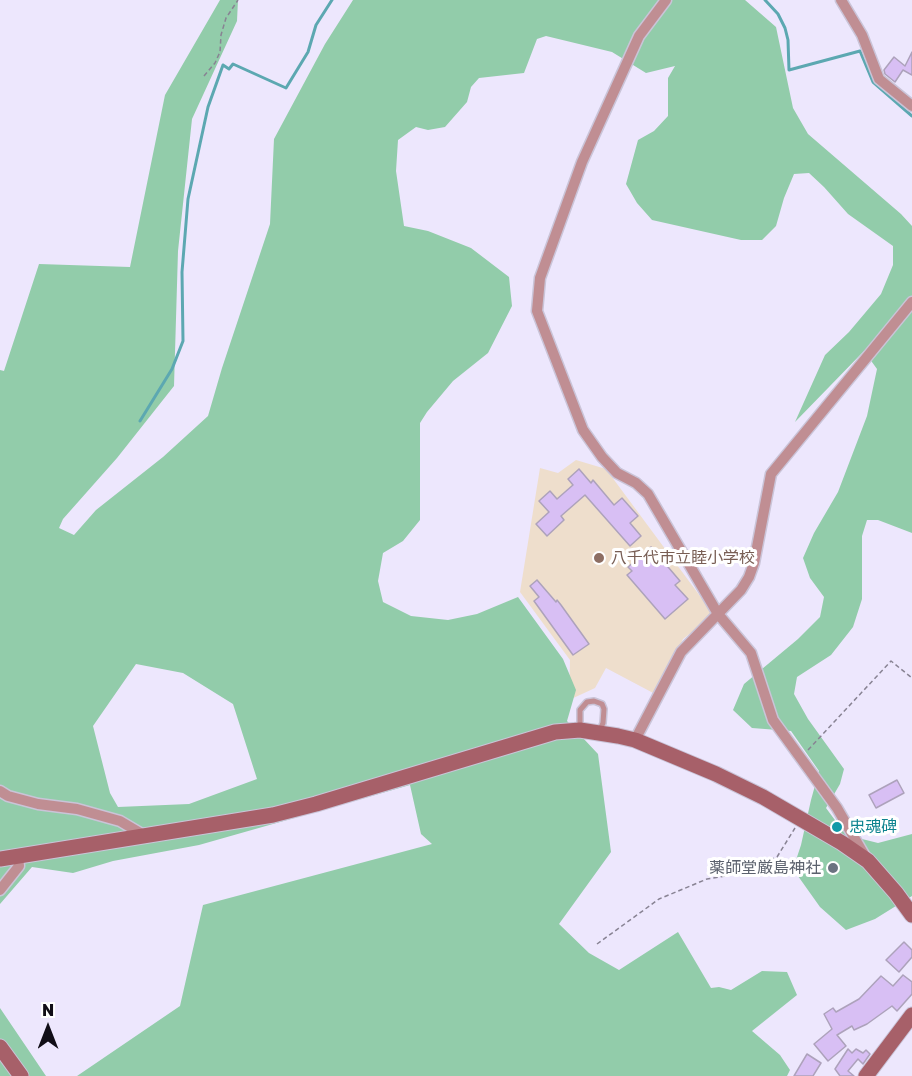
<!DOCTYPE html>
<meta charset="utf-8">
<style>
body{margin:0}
#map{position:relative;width:912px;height:1076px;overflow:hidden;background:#ede7fd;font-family:"Golos Text",sans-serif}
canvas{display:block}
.north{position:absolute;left:18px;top:998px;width:60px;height:60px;-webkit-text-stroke:4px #fff;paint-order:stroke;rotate:0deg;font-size:16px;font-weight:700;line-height:24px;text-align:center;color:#110e17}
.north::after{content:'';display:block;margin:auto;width:21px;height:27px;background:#110e17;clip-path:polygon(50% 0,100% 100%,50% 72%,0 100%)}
</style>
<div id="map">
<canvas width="912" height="1076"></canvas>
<div class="north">N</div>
</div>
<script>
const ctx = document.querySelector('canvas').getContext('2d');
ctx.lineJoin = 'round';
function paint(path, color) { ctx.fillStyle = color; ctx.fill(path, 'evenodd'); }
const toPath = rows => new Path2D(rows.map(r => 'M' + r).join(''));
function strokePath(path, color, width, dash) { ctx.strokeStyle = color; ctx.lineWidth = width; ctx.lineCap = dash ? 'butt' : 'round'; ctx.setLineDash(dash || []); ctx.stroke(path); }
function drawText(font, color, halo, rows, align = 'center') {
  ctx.font = font + ' "Golos Text","Noto Sans JP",sans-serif'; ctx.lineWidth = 6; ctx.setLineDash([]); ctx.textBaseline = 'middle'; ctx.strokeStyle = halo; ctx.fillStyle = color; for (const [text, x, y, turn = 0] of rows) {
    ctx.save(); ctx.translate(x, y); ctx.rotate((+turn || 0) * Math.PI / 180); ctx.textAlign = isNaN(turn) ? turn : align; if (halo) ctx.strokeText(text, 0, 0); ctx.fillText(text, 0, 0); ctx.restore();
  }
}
paint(toPath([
 [576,460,606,469,714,615,683,639,657,695,606,668,595,688,569,700,570,660,520,592,540,468,558,473]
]), '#eedecc');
paint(toPath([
 [220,0,238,0,237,21,192,119,178,251,174,386,117,458,63,519,59,528,74,535,96,510,163,457,208,416,222,368,270,224,274,139,325,44,353,0,745,0,776,27,793,108,808,134,901,214,912,226,912,533,878,520,867,520,862,536,862,599,853,627,831,655,797,677,794,694,808,719,844,769,840,784,826,808,846,835,878,843,912,834,912,896,875,919,846,930,820,907,793,869,801,845,811,800,819,771,791,731,752,728,733,710,744,684,798,639,820,617,824,597,810,578,803,558,814,533,838,492,867,416,877,369,864,351,795,422,825,355,849,332,881,294,893,265,893,246,848,214,824,187,809,173,794,174,784,198,776,226,762,240,741,240,652,220,637,203,626,184,638,140,654,131,668,116,668,78,675,66,646,73,612,52,546,36,537,39,524,73,479,78,471,87,467,102,445,127,428,130,416,127,398,140,396,171,404,226,428,231,471,248,509,277,512,306,488,353,453,381,427,412,420,423,420,520,403,541,383,553,378,581,383,602,411,616,448,620,477,614,518,597,563,659,576,690,567,721,598,754,611,852,559,924,589,953,619,970,678,932,711,988,719,987,731,990,762,971,787,972,797,995,752,1031,780,1055,790,1070,787,1076,77,1076,180,1006,203,905,432,844,421,834,410,785,199,845,113,861,73,873,32,867,0,904,0,370,4,371,39,264,130,267,165,95],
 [136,664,183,673,233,704,257,779,189,804,118,807,110,793,93,726],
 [0,1008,46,1076,0,1076]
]), '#92ccaa');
strokePath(toPath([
 [765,0,778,14,785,28,788,40,789,70,860,51,873,82,912,116],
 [140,421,172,369,183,341,182,272,188,199,208,107,223,65,229,69,233,64,286,88,308,52,316,25,332,0]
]), '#5ca8b1', 3);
const building = toPath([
 [912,52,912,75,903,70,895,82,885,74,884,70,894,57,905,66,912,52],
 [579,469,591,483,593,480,614,505,622,498,638,516,630,523,641,536,630,546,585,495,561,516,564,520,547,536,536,524,549,512,539,501,550,491,557,499,573,485,568,479,579,469],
 [651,547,680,581,675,585,688,599,665,619,627,575,632,571,628,567,651,547],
 [537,580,556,602,557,600,561,605,589,644,573,655,534,601,539,597,530,586,537,580],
 [897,780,904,793,876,808,869,795,897,780],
 [904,942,912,950,912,957,899,972,886,960,904,942],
 [903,975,912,982,912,994,897,1011,892,1006,867,1024,854,1030,852,1026,837,1035,846,1046,828,1061,814,1044,832,1029,824,1014,833,1008,836,1012,859,999,881,976,893,986,903,975],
 [848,1049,852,1053,856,1049,863,1053,866,1050,870,1054,863,1064,858,1059,848,1071,854,1076,840,1076,835,1069,848,1049],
 [807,1054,821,1063,813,1076,794,1076,807,1054]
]);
paint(building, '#d8bff4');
strokePath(building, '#ada2bb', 1.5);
const lane = toPath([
 [580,729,580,710,587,702,594,701,602,704,604,709,603,723,599,732]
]);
const street = toPath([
 [666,0,639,36,582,162,540,278,537,311,583,430,602,457,617,473,636,483,648,494,718,614,751,653,773,720,837,808,866,858],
 [841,0,862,35,879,79,912,106],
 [635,740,681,652,741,590,749,577,754,563,771,474,912,302],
 [0,791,8,796,38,804,77,809,120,821,147,837],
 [0,890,19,866,18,857]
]);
const secondary = toPath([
 [0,859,273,815,316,804,555,732,580,730,618,736,635,740,716,774,763,797,842,843,868,861,896,893,912,915],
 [0,1047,21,1076],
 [866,1076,912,1015]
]);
strokePath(lane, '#cac4d8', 8);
strokePath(street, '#cac4d8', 13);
strokePath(secondary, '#cac4d8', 17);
strokePath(toPath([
 [204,76,215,63,220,52,221,35,226,18,238,0],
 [808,750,891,661,912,678],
 [597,944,659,899,707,879,742,873,777,857,795,828]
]), '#888393', 1.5, [4.5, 3]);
strokePath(lane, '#c08e93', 5);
strokePath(street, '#c08e93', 10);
strokePath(secondary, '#a76069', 15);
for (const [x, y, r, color] of [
 [599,558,6,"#8d6e63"],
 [837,827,6,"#0f9aa8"],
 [833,868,6,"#6b7280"]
]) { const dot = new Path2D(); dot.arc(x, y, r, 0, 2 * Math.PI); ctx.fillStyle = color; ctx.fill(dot); strokePath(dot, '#fff', 2); }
drawText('16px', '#785e54', '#fff', [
 ["八千代市立睦小学校",611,558]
], 'left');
drawText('16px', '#0d838f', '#fff', [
 ["忠魂碑",849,827]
], 'left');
drawText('16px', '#5b616d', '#fff', [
 ["薬師堂厳島神社",821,868]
], 'right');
</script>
